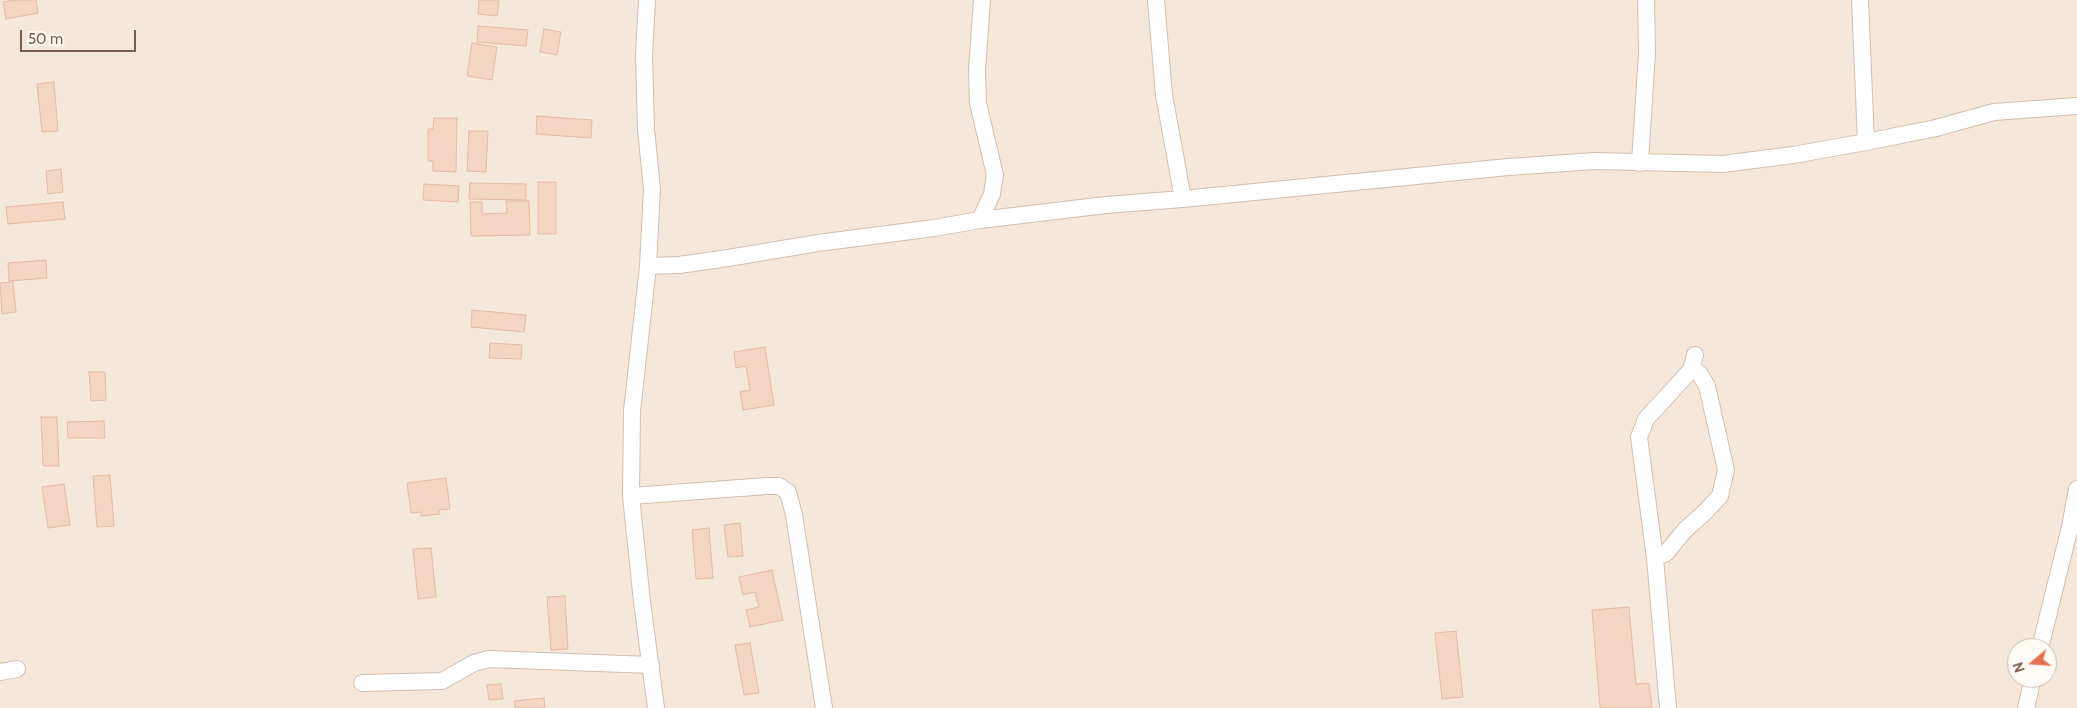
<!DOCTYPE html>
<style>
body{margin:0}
#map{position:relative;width:2077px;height:708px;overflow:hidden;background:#fdf6ec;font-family:Cabin,sans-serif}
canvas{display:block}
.north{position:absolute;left:2007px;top:638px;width:50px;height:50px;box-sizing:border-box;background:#fffaf3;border:1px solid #cabbb1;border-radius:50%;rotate:252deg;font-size:14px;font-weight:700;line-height:20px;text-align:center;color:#7a5c4d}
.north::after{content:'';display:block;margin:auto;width:18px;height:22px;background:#e76f51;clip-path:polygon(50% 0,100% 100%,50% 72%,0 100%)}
.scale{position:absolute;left:20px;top:30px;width:116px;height:22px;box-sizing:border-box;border:2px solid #7a5c4d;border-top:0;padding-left:6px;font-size:15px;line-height:18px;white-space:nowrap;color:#7a5c4d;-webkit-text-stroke:4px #fffaf3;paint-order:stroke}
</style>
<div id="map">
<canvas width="2077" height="708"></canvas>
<div class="north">N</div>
<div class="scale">50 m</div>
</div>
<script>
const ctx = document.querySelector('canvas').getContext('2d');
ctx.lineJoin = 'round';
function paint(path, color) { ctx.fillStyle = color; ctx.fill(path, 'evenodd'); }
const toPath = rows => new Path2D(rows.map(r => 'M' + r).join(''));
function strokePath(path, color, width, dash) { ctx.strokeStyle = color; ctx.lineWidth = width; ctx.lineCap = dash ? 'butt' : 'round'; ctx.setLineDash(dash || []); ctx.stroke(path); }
paint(toPath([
 [0,0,2077,0,2077,708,0,708],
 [2017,648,2047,648,2047,678,2017,678]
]), '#f5e8da');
const building = toPath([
 [14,0,36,0,38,13,6,19,3,2,14,0],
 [479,0,499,0,497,16,478,14,479,0],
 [478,26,528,30,526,46,477,42,478,26],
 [544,29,561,32,557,55,540,52,544,29],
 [472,43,497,47,492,80,467,76,472,43],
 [54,82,58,131,42,132,37,84,54,82],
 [537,116,592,120,591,138,536,134,537,116],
 [434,118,457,118,456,172,433,171,433,161,428,161,428,129,433,129,434,118],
 [469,131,488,131,486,172,467,171,469,131],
 [61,169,63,192,48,194,46,171,61,169],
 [538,182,556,182,556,234,538,234,538,182],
 [470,183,526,184,526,200,469,199,470,183],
 [424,184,459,186,458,202,423,200,424,184],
 [506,201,529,201,530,235,471,236,470,202,482,202,482,214,507,213,506,201],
 [63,202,65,219,8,224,6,207,63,202],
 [46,260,47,278,9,281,8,263,46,260],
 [13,282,16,312,2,314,0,283,13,282],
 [472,310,526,315,524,332,471,327,472,310],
 [490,343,522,345,521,359,489,358,490,343],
 [765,347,774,405,743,410,740,392,750,390,746,366,736,368,734,352,765,347],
 [89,372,105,372,106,400,91,401,89,372],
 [41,417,57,417,59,466,43,466,41,417],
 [104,421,105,438,68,438,67,422,104,421],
 [110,475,114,526,97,527,93,476,110,475],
 [446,478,450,509,439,510,440,514,421,516,421,512,411,513,407,483,446,478],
 [64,484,70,525,48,528,42,487,64,484],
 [740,523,743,556,728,557,724,525,740,523],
 [709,528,713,578,696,579,692,530,709,528],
 [431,548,436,597,418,599,413,549,431,548],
 [772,570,783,620,750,627,746,610,759,607,755,592,743,595,739,577,772,570],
 [565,596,568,649,551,650,547,597,565,596],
 [1629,607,1636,684,1649,683,1652,708,1600,708,1592,610,1629,607],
 [1456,631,1463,697,1442,699,1435,633,1456,631],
 [750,643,759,693,744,695,735,645,750,643],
 [501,684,503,699,489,700,487,685,501,684],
 [544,698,545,708,515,708,514,701,544,698]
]);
paint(building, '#f3d5c3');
strokePath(building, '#e6bba3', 1);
const minor = toPath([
 [647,0,644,56,646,129,652,189,648,266],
 [1156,0,1164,95,1183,199],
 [1860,0,1866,142],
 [1640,163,1647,52,1646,0],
 [980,220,992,194,995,175,978,103,977,70,982,0],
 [631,496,767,486,779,486,788,492,794,515,824,708],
 [1655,558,1666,553,1685,530,1704,513,1720,496,1726,470,1707,386,1699,373,1691,370],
 [2040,648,2070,527,2077,489],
 [0,672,17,669],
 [362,683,442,681,474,663,489,659,651,665],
 [656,708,642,602,631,496,632,411,648,266,679,265,728,258,818,243,934,228,980,220,1106,205,1183,199,1508,167,1595,161,1723,164,1793,155,1866,142,1936,128,1994,112,2077,106],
 [1668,708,1655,558,1639,437,1646,419,1691,370,1695,355],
 [2026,708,2033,678]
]);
strokePath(minor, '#d1beb0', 18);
strokePath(minor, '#fff', 16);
</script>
